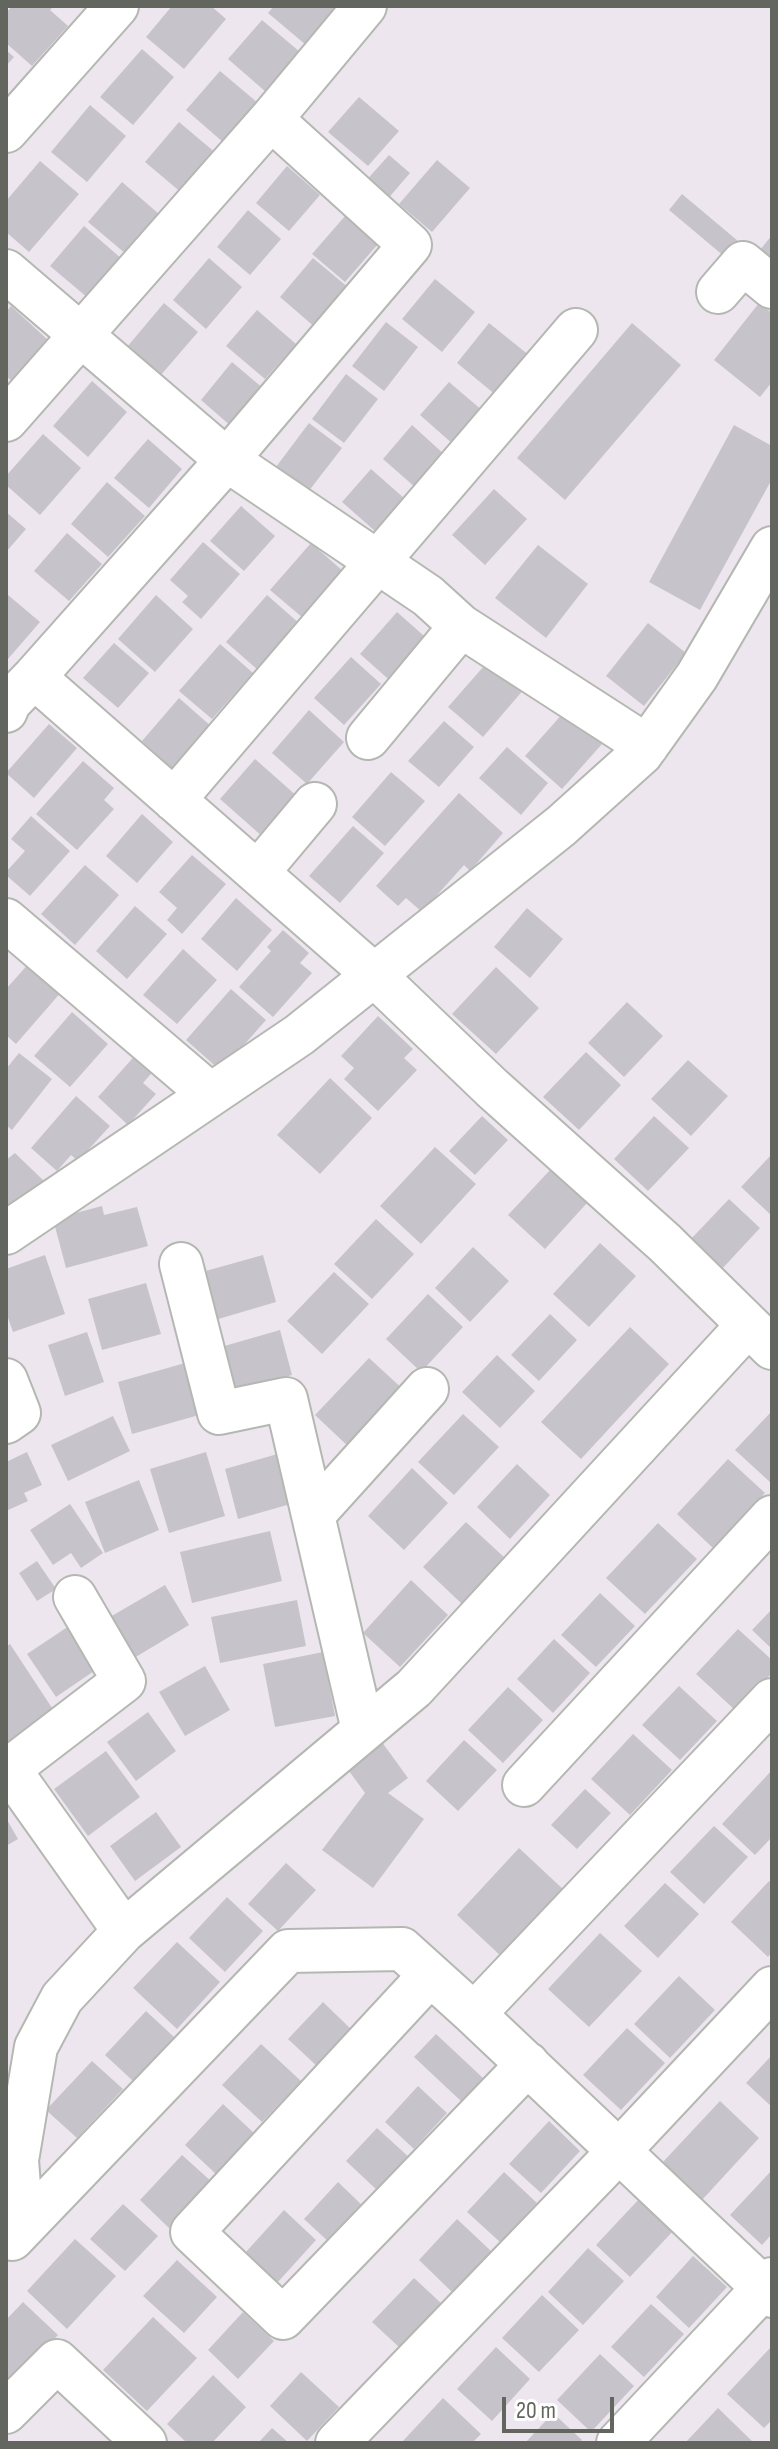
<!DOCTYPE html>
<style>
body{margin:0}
#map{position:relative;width:778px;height:2449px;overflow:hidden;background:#ede6ef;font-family:"Sofia Sans Condensed",sans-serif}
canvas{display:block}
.frame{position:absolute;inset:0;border:8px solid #62665e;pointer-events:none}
.scale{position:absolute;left:502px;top:2397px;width:112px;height:36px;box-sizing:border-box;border:4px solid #62665e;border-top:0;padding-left:10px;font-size:24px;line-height:28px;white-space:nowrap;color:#62665e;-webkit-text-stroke:6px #fff;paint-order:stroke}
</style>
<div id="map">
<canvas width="778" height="2449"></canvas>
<div class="frame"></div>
<div class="scale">20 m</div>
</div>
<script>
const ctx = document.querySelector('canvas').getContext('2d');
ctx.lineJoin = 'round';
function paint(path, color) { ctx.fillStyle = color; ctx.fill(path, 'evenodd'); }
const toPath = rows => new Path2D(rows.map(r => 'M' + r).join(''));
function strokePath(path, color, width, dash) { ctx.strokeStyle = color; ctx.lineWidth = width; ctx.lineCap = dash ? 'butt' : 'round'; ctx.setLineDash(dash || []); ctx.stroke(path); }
paint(toPath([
 [12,6,54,6,50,10,68,26,32,66,6,43,6,13],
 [172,6,211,6,226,19,184,69,146,37],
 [274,6,338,6,306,45,268,13],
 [262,20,300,52,266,92,228,59],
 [142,49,174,77,133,125,100,97],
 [6,50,14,57,6,66],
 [220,71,258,103,224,143,186,110],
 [359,97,399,131,368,166,328,132],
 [90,105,126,136,87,182,51,152],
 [179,122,217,154,183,194,145,162],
 [389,155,410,173,386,201,364,183],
 [437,160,470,188,432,232,399,204],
 [40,161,79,194,29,252,6,232,6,201],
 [287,166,320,195,289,231,256,203],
 [122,182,159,214,126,254,88,222],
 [682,194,738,241,725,257,669,210],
 [248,210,281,239,250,275,217,247],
 [345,216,378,244,345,282,312,254],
 [84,226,122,259,88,298,50,266],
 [772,235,772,260,760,250],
 [209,258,242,287,206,329,173,300],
 [313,258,350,289,317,329,280,297],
 [435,279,475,312,442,352,402,319],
 [164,303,198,332,160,376,127,347],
 [759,303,772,313,772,382,760,397,714,360],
 [11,306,48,340,12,381,6,376,6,312],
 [257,310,296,344,265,379,226,346],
 [386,322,418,347,384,391,352,366],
 [489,323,530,356,497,396,457,363],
 [632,323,681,365,565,500,517,458],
 [232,362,264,389,232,427,201,400],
 [346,374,378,399,344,443,312,419],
 [92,381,127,412,88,457,53,426],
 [449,382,483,411,454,445,420,415],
 [309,423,342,448,308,492,276,467],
 [412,425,445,455,416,488,383,459],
 [734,425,772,446,772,479,700,610,649,582],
 [43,434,81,468,40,515,6,485,6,476],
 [148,439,182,469,149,508,114,478],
 [371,469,404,498,375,531,342,502],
 [107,482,145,516,108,557,71,524],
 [494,489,527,519,485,565,452,535],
 [241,506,275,536,244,571,210,541],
 [6,512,26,529,6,552],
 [67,533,102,564,69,601,34,571],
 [203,542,240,574,201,619,182,602,188,596,170,580],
 [311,543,344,572,303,618,270,590],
 [538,545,588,584,546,638,495,598],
 [8,595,40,622,8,659,6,598],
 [156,595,193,629,155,672,118,639],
 [267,595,300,624,259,671,226,642],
 [397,612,432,643,395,685,360,654],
 [648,623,686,653,644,706,606,676],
 [114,643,149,673,118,708,83,678],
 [220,644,253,673,212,719,179,691],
 [351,657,381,684,344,725,314,698],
 [491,658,525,688,483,737,448,707],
 [179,698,212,727,174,770,142,741],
 [309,710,344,742,307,784,272,753],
 [564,712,602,744,562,789,525,756],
 [444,721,474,747,439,787,408,761],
 [49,724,77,748,34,798,6,773],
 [507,747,548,783,521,815,479,778],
 [255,759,298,797,263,837,220,799],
 [83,761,114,788,104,800,114,809,77,850,36,814],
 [391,772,425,801,385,846,352,817],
 [459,793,503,833,470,871,464,865,422,912,406,898,398,906,376,886],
 [142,814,173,842,137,883,106,856],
 [31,816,70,851,30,896,6,875,6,872,25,851,11,839],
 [353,826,384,853,340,903,309,876],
 [192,855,226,884,182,934,167,920,177,908,159,892],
 [85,865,119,895,75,945,41,914],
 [236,898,272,930,237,971,201,939],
 [135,906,167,934,127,979,96,951],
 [527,908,563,939,530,978,494,947],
 [283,930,309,953,300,963,312,973,273,1017,239,987,271,951,267,947],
 [183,949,217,980,177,1024,143,995],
 [31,961,63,990,16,1044,6,1035,6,989],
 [496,967,539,1008,496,1054,452,1014],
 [231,989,266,1020,221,1071,186,1040],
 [627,1002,663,1036,624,1077,588,1043],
 [72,1012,108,1044,70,1087,34,1056],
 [378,1016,413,1049,404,1058,417,1070,378,1111,344,1079,354,1068,341,1056],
 [139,1051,157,1067,143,1083,156,1094,128,1125,98,1097],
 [586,1052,621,1085,579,1130,543,1097],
 [19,1053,52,1079,12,1130,6,1125,6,1069],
 [688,1060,728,1096,691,1136,651,1099],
 [330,1078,372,1118,320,1174,277,1135],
 [76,1096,110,1126,78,1161,71,1155,57,1171,31,1148],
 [482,1116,508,1140,475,1175,449,1151],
 [654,1116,689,1148,648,1191,614,1159],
 [435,1147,476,1184,421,1244,380,1206],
 [15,1153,45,1182,6,1212,6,1160],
 [772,1154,772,1216,741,1187],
 [551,1169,587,1203,545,1249,508,1215],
 [729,1199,760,1228,721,1270,690,1240],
 [102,1206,104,1215,137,1207,148,1246,66,1268,53,1219],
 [376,1219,414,1254,372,1299,334,1264],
 [600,1243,636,1276,589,1327,553,1294],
 [473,1247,509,1281,470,1322,435,1288],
 [45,1255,65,1314,13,1332,6,1312,6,1269],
 [263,1255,276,1302,215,1320,202,1272],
 [334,1272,369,1304,322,1354,287,1321],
 [146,1283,161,1334,102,1350,88,1299],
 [428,1294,463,1327,421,1372,386,1339],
 [550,1314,577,1340,539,1381,511,1355],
 [630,1327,669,1364,581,1459,541,1422],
 [280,1330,292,1375,234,1391,221,1347],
 [87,1332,104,1382,65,1396,48,1345],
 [497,1355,535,1391,500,1428,462,1392],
 [369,1358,405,1391,351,1449,315,1415],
 [185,1363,199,1415,132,1434,118,1382],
 [772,1411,772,1482,771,1483,735,1450],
 [463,1414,499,1447,454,1495,418,1462],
 [113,1416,130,1451,68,1481,51,1445],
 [27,1452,42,1485,24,1493,28,1501,6,1511,6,1462],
 [206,1452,225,1516,169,1533,150,1469],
 [281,1453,294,1503,238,1519,225,1469],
 [728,1459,765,1493,714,1549,677,1514],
 [517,1464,550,1495,510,1539,477,1507],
 [412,1468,448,1503,404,1550,368,1516],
 [139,1480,159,1530,105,1553,85,1502],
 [70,1504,103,1553,81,1568,71,1553,53,1565,30,1530],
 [466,1522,505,1558,462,1604,423,1567],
 [658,1523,697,1559,645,1614,606,1578],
 [270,1531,282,1581,192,1603,180,1552],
 [37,1561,56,1589,37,1601,19,1573],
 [411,1580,448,1615,400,1667,363,1633],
 [165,1585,189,1625,134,1658,110,1617],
 [600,1593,635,1626,596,1667,561,1635],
 [297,1600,306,1646,220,1663,211,1617],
 [772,1609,772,1649,752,1630],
 [69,1626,97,1669,56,1697,27,1654],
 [738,1629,772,1660,772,1673,736,1711,696,1674],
 [554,1639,590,1673,553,1713,517,1679],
 [10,1644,56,1714,6,1748,6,1647],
 [323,1652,335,1716,275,1727,263,1664],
 [205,1666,230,1710,185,1736,159,1692],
 [679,1686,717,1721,680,1760,642,1725],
 [508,1687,543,1720,503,1763,468,1730],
 [148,1712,176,1751,136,1781,107,1742],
 [633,1734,672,1770,630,1815,591,1779],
 [379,1738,408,1778,388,1793,424,1819,373,1888,322,1850,365,1793,344,1764],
 [464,1740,497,1770,458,1811,426,1781],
 [106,1751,140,1797,88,1836,54,1789],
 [772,1770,772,1837,755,1855,722,1824],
 [585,1789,611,1813,577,1849,551,1825],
 [156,1812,181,1847,135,1881,110,1846],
 [6,1818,18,1839,6,1846],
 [714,1826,748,1857,704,1904,670,1872],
 [519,1848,565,1891,503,1958,457,1915],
 [286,1863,316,1890,278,1931,248,1904],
 [769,1881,772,1884,772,1952,768,1957,731,1922],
 [665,1883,699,1914,658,1958,624,1926],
 [227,1897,263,1931,225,1972,189,1938],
 [600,1933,642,1971,589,2027,548,1989],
 [177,1942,220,1982,177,2029,133,1988],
 [679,1976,715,2010,670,2058,634,2024],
 [323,2002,354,2032,320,2069,288,2039],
 [146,2011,174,2037,133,2081,105,2055],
 [627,2028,665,2063,621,2110,583,2075],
 [436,2034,483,2078,462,2102,414,2057],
 [261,2044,301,2081,262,2122,222,2085],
 [772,2055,772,2107,746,2083],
 [92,2061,123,2089,77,2138,46,2110],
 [418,2086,447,2113,414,2149,385,2122],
 [720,2101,759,2138,702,2200,662,2163],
 [223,2104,255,2134,217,2175,185,2145],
 [549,2121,580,2151,541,2193,509,2164],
 [377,2128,411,2159,379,2192,346,2161],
 [182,2155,212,2182,169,2228,140,2200],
 [772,2170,772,2234,762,2245,730,2215],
 [504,2172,537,2203,500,2242,467,2212],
 [338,2182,365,2208,331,2244,304,2219],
 [640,2198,674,2230,630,2277,596,2245],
 [123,2204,158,2236,125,2271,90,2239],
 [284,2210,316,2240,277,2283,245,2253],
 [457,2219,491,2251,452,2292,419,2260],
 [75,2239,116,2276,67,2329,27,2291],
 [588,2248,624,2281,583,2325,548,2292],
 [693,2256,727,2287,689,2328,656,2297],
 [177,2260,217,2297,184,2333,143,2296],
 [414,2278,442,2304,400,2348,372,2322],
 [542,2295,579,2330,539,2372,502,2338],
 [23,2302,58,2335,12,2384,6,2379,6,2320],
 [651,2304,684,2334,644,2377,611,2347],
 [243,2312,274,2341,238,2379,208,2350],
 [153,2317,197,2358,147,2411,103,2370],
 [496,2347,530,2379,492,2421,457,2389],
 [770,2348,772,2350,772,2420,764,2428,727,2394],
 [600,2354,634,2386,591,2432,557,2400],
 [301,2372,339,2407,307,2441,270,2406],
 [213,2375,246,2407,212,2443,187,2443,167,2424],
 [443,2398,481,2434,472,2443,401,2443],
 [718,2408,752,2441,750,2443,685,2443],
 [553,2413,582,2440,579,2443,525,2443],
 [272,2428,289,2443,258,2443]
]), '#c7c3cb');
const street = toPath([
 [271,119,410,245,227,460,34,677,373,974,492,1088,665,1243,772,1348],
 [6,131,117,6],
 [6,271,227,460,428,596,461,626,647,746],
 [718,292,743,263,772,287],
 [6,420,271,119,365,6],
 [6,711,9,703,34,677],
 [368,738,461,626],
 [174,800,576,330],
 [258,872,315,804],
 [6,920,210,1094],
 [6,1233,299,1035,561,826,641,754,697,676,772,548],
 [181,1264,219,1413,286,1399,363,1730],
 [6,1380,19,1413,6,1422],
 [313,1515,427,1389],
 [75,1597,124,1681,9,1769,124,1931],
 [524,1785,772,1517],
 [430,1975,192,2232,283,2318,528,2064],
 [474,2014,772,1700],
 [22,2226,17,2160,36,2047,62,1998,124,1931,414,1688,748,1325],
 [12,2239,288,1951,402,1949,474,2014,772,2296],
 [6,2412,57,2361,145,2443],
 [337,2443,619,2151,772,1988],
 [618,2443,772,2279]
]);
strokePath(street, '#b4b8b1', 46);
strokePath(street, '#fff', 42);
</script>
